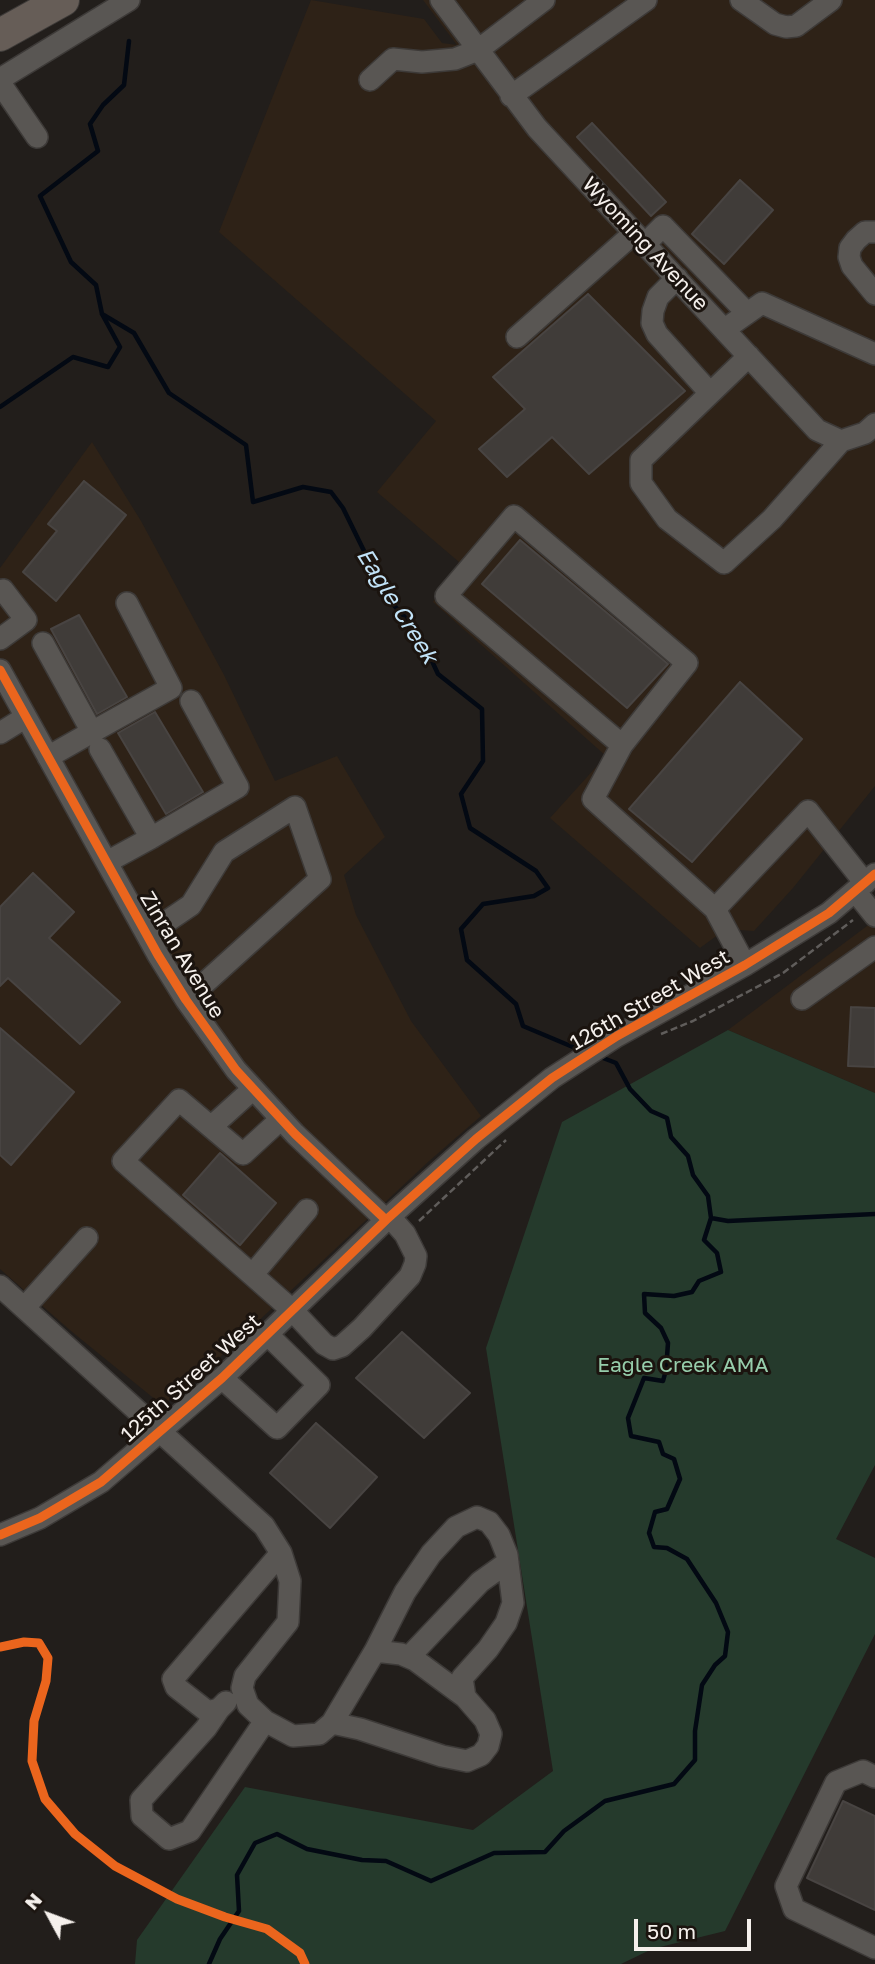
<!DOCTYPE html>
<style>
body{margin:0}
#map{position:relative;width:875px;height:1964px;overflow:hidden;background:#221e1b;font-family:"Golos Text",sans-serif}
canvas{display:block}
.north{position:absolute;left:14px;top:1880px;width:70px;height:70px;-webkit-text-stroke:5px #1b140f;paint-order:stroke;rotate:311deg;font-size:19px;font-weight:700;line-height:28px;text-align:center;color:#f5f0ec}
.north::after{content:'';display:block;margin:auto;width:24px;height:32px;background:#f5f0ec;clip-path:polygon(50% 0,100% 100%,50% 72%,0 100%)}
.scale{position:absolute;left:634px;top:1919px;width:117px;height:32px;box-sizing:border-box;border:4px solid #f5f0ec;border-top:0;padding-left:9px;font-size:21px;line-height:24px;white-space:nowrap;color:#f5f0ec;-webkit-text-stroke:5px #1b140f;paint-order:stroke}
</style>
<div id="map">
<canvas width="875" height="1964"></canvas>
<div class="north">N</div>
<div class="scale">50 m</div>
</div>
<script>
const ctx = document.querySelector('canvas').getContext('2d');
ctx.lineJoin = 'round';
function paint(path, color) { ctx.fillStyle = color; ctx.fill(path, 'evenodd'); }
const toPath = rows => new Path2D(rows.map(r => 'M' + r).join(''));
function strokePath(path, color, width, dash) { ctx.strokeStyle = color; ctx.lineWidth = width; ctx.lineCap = dash ? 'butt' : 'round'; ctx.setLineDash(dash || []); ctx.stroke(path); }
function drawText(font, color, halo, rows, align = 'center') {
  ctx.font = font + ' "Golos Text",sans-serif'; ctx.lineWidth = 6; ctx.setLineDash([]); ctx.textBaseline = 'middle'; ctx.strokeStyle = halo; ctx.fillStyle = color; for (const [text, x, y, turn = 0] of rows) {
    ctx.save(); ctx.translate(x, y); ctx.rotate((+turn || 0) * Math.PI / 180); ctx.textAlign = isNaN(turn) ? turn : align; if (halo) ctx.strokeText(text, 0, 0); ctx.fillText(text, 0, 0); ctx.restore();
  }
}
paint(toPath([
 [311,0,424,19,442,43,457,45,423,0,875,0,875,786,793,888,754,931,726,929,700,948,550,818,606,756,433,602,459,562,377,492,436,421,219,232],
 [92,442,141,521,224,675,275,781,337,756,385,837,344,875,356,915,411,1021,481,1116,428,1162,188,1387,162,1405,71,1331,0,1269,0,568],
 [875,920,875,1093,728,1030]
]), '#2e2217');
paint(toPath([
 [728,1030,875,1093,875,1465,836,1539,875,1558,875,1634,725,1931,652,1949,621,1964,135,1964,137,1940,245,1787,473,1830,553,1771,486,1348,562,1122]
]), '#253a2c');
strokePath(toPath([
 [102,314,134,333,169,393,246,445,253,502,303,487,331,492,343,508,387,598,418,631,438,674,482,709,483,761,461,794,470,828,536,871,548,888,534,896,483,904,461,929,467,960,516,1004,523,1026,580,1050],
 [0,407,73,357,108,367,120,347,102,314,96,285,71,262,40,196,98,151,90,124,103,105,124,85,129,41],
 [711,1218,728,1221,875,1214],
 [209,1964,220,1939,239,1911,237,1875,255,1843,277,1834,307,1849,362,1860,386,1861,431,1881,494,1853,545,1852,564,1831,605,1801,674,1784,695,1760,695,1731,702,1685,715,1665,725,1656,728,1632,716,1603,687,1559,667,1548,654,1547,649,1533,655,1512,667,1509,680,1479,674,1459,663,1454,659,1442,631,1436,628,1418,644,1378,663,1381,666,1370,668,1343,661,1328,645,1313,644,1294,674,1296,692,1292,699,1281,721,1272,717,1253,704,1240,711,1218,708,1196,693,1175,688,1156,671,1137,667,1118,651,1111,630,1089,616,1063,598,1056]
]), '#030913', 4.5);
const building = toPath([
 [592,123,666,202,651,216,577,137,592,123],
 [740,180,773,210,724,264,692,234,740,180],
 [588,294,685,391,589,474,552,437,507,477,479,449,525,409,493,377,588,294],
 [84,481,126,515,56,601,23,572,57,531,48,524,84,481],
 [520,540,668,664,627,708,482,584,520,540],
 [79,615,127,697,97,714,51,629,79,615],
 [740,682,802,739,692,862,629,809,740,682],
 [155,712,203,792,166,814,118,733,155,712],
 [33,873,74,912,49,938,120,1002,80,1044,8,978,0,986,0,907,33,873],
 [851,1007,875,1008,875,1067,848,1066,851,1007],
 [0,1028,74,1092,11,1165,0,1155,0,1028],
 [220,1153,276,1203,240,1245,183,1195,220,1153],
 [402,1332,470,1393,424,1438,356,1378,402,1332],
 [316,1423,377,1477,330,1528,270,1473,316,1423],
 [843,1801,875,1816,875,1910,807,1878,843,1801]
]);
paint(building, '#403c39');
strokePath(building, '#484442', 2);
const minor = toPath([
 [441,0,537,128,817,430,841,441,865,433,875,424],
 [741,0,775,24,786,27,796,26,831,0],
 [0,79,129,0],
 [370,80,393,59,422,62,455,59,478,50,544,0],
 [0,83,37,137],
 [511,96,646,0],
 [875,232,865,232,856,240,850,248,849,257,852,266,875,294],
 [645,244,663,226,747,313],
 [677,278,658,297,653,311,652,323,657,334,710,393],
 [725,329,762,303,875,354],
 [517,337,634,233],
 [749,356,641,460,641,483,667,519,724,563,772,519,841,441],
 [0,639,26,620,3,590],
 [43,643,92,732,48,757],
 [0,670,158,955,186,1000,236,1070,295,1134,386,1220],
 [92,732,171,688,127,603],
 [0,733,26,717],
 [622,745,687,663,514,516,446,596,622,745,593,799,715,909,745,965],
 [100,749,151,838,107,862],
 [151,838,238,787,191,701],
 [855,891,875,916],
 [715,909,808,811,865,883],
 [147,935,191,905,224,852,295,807,320,879,186,1000],
 [802,999,875,947],
 [281,1119,243,1154,179,1100,123,1161,292,1310,324,1344,333,1349,342,1346,362,1328,410,1276,415,1264,416,1256,405,1234,390,1217],
 [211,1127,253,1089],
 [253,1274,307,1210],
 [0,1286,264,1526,281,1553,290,1581,288,1622,245,1676,242,1688,248,1705,265,1721,293,1736,319,1734,332,1723,375,1651,405,1592,431,1554,456,1527,477,1517,489,1522,499,1535,507,1555,513,1603,506,1623,488,1649,462,1678,465,1697,485,1720,491,1734,488,1746,481,1755,467,1761,442,1756,360,1729,332,1723],
 [25,1307,87,1238],
 [222,1378,277,1428,319,1385,267,1334],
 [0,1535,40,1518,101,1482,222,1378,386,1220,476,1139,552,1078,617,1036,745,965,829,913,875,874],
 [375,1651,401,1654,415,1660,465,1697],
 [409,1657,480,1582,508,1562],
 [226,1702,219,1709,208,1712,176,1687,173,1679,281,1553],
 [219,1709,206,1728,141,1800,142,1816,169,1839,190,1831,265,1721],
 [875,1777,863,1771,836,1782,786,1886,794,1909,875,1948]
]);
const highway = toPath([
 [0,35,63,0]
]);
strokePath(minor, '#3d3a38', 24);
strokePath(highway, '#3d3a38', 34);
strokePath(toPath([
 [661,1034,693,1021,783,973,853,920],
 [419,1221,506,1140]
]), '#605d5b', 2.5, [7, 3.5]);
strokePath(minor, '#595653', 21);
strokePath(highway, '#665d57', 32);
strokePath(toPath([
 [0,670,158,955,186,1000,236,1070,295,1134,386,1220],
 [0,1535,40,1518,101,1482,222,1378,386,1220,476,1139,552,1078,617,1036,745,965,829,913,875,874],
 [0,1647,24,1642,39,1643,48,1658,46,1681,34,1721,32,1761,45,1799,75,1834,115,1866,177,1899,225,1917,267,1929,300,1953,305,1964]
]), '#eb651d', 9);
drawText('21px', '#f5f0ec', '#1b140f', [
 ["Wyoming Avenue",645,244,47],
 ["Zinran Avenue",182,955,59],
 ["126th Street West",650,1000,-30],
 ["125th Street West",191,1378,-42]
]);
drawText('21px', '#96cdab', '#1b140f', [
 ["Eagle Creek AMA",683,1365]
]);
drawText('italic 23px', '#c2e3f8', '#1b140f', [
 ["Eagle Creek",397,606,58]
]);
</script>
